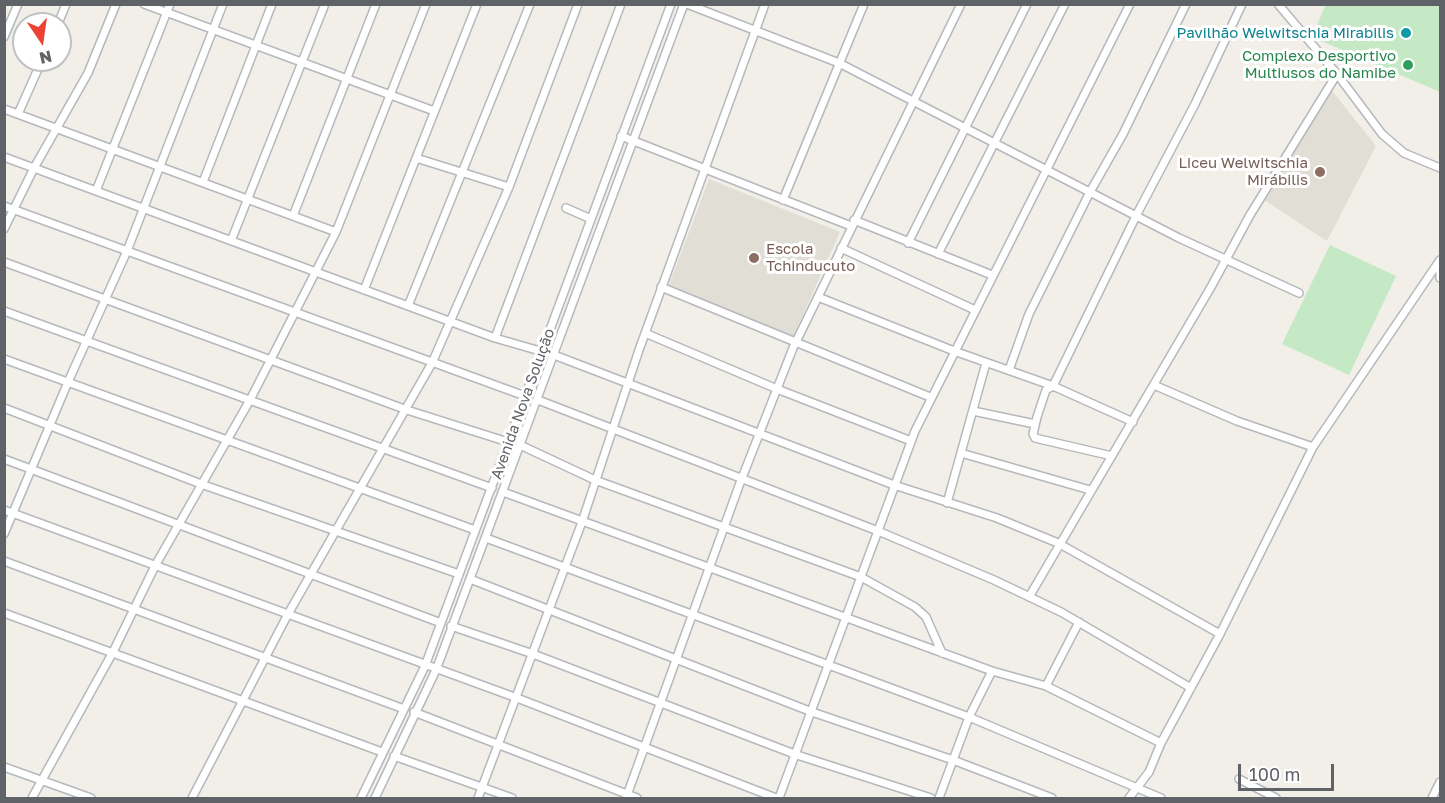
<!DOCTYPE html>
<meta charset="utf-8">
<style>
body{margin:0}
#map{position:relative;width:1445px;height:803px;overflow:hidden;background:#f1efe8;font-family:"Golos Text",sans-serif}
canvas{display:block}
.frame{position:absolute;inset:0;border:6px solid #5f6368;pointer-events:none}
.north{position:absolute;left:12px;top:12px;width:60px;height:60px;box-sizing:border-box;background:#fff;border:2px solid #bfc1c3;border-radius:50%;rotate:167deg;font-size:16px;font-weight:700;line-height:24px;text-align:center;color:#5f6368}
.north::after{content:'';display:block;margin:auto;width:21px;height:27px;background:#ea4335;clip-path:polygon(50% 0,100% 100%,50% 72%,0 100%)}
.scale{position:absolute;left:1238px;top:764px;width:96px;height:27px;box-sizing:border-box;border:3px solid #5f6368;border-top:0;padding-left:8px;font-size:18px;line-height:21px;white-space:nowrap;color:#5f6368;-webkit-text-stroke:4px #fff;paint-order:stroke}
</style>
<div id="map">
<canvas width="1445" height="803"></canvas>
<div class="frame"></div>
<div class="north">N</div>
<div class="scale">100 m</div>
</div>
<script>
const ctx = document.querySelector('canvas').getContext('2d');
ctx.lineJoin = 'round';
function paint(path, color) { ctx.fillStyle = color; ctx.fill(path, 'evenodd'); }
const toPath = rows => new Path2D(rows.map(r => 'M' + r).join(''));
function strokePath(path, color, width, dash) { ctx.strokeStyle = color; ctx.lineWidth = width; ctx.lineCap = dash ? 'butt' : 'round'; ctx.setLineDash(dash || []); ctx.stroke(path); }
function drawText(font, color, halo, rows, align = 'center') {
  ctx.font = font + ' "Golos Text",sans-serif'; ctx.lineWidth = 6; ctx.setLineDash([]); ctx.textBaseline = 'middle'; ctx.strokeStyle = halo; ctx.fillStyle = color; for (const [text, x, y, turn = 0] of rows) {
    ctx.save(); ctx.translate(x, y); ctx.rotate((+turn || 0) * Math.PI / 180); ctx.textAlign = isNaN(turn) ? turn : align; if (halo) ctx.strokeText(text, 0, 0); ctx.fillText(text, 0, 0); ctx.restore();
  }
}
paint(toPath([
 [1329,87,1376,146,1327,241,1261,198],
 [709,179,840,232,793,337,669,285]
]), '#e1ded6');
paint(toPath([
 [1326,4,1440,5,1440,92,1312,37],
 [1330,245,1396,276,1349,375,1282,344]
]), '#c5e8c5');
const minor = toPath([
 [144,4,434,111],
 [687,4,839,63,1179,238,1299,293],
 [1278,4,1337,74,1382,134,1404,153,1440,168],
 [58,24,66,4],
 [4,37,18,4],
 [4,109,336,232],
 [18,114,42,60],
 [621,136,851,226],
 [4,157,495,338,554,355,894,485,997,518,1058,543,1220,634],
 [416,158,509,187],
 [203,182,272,4],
 [96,191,170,4],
 [783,200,864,4],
 [4,206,525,396],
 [566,208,591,219],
 [293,216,376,4],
 [854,220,992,275],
 [4,229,34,168,88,73,116,4],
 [231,241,325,4],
 [908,243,1027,4],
 [841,248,975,310],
 [938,254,1065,4],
 [4,262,407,410,508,442],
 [1440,268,1440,278],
 [661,287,930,397],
 [364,290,477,4],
 [818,297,954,351,1053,386,1133,422],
 [408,306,530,4],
 [4,311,492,488],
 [645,333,777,389,911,441],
 [495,338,621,4],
 [4,359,475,530],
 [1009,370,1029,314,1090,192,1123,134,1186,4],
 [1154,385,1237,421,1313,447],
 [538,400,878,531,994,580,1061,612,1191,688],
 [4,408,201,484,459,574],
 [973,411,1035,424],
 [520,445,595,480,861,577,915,607,926,617,942,653],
 [961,453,1090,490],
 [1112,456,1035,438,1033,434,1037,417,1046,390,1053,386,1137,214,1195,104,1242,4],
 [4,459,441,623],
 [503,492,992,671,1046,686,1161,743],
 [947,503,986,363],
 [4,510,517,698,776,798],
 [4,534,68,382,127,251,223,4],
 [486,538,969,717,1161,798],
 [4,561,404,709],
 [470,579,812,712,953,760,1052,798],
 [1029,597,1211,287,1250,215,1337,74],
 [4,613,382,752],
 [451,626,533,654,797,755,931,798],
 [1046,686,1079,622],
 [414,712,637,798],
 [394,756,512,798],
 [4,767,91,798],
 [1239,779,1276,798],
 [32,798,113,652,155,566,250,400,336,232,426,4],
 [192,798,288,614,432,363,509,187,578,4],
 [361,798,425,666,671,4],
 [375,798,436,670,684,4],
 [478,798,582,522,639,350,765,4],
 [626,798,740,483,793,348,961,4],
 [779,798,915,431,1130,4],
 [939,798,969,717,992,671],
 [1129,798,1149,772,1161,743,1220,634,1313,447,1440,260],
 [1432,798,1440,782]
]);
strokePath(minor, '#b5b8bc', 10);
strokePath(minor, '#fff', 7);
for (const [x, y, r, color] of [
 [1406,33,6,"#0f9aa8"],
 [1408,65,6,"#2e9e5b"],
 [1320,172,6,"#8d6e63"],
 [754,258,6,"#8d6e63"]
]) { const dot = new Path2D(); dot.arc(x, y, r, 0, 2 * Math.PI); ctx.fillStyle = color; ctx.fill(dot); strokePath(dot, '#fff', 2); }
drawText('15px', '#0d838f', '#fff', [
 ["Pavilhão Welwitschia Mirabilis",1394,33]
], 'right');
drawText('15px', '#27864d', '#fff', [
 ["Complexo Desportivo",1396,56],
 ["Multiusos do Namibe",1396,73]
], 'right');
drawText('15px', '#785e54', '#fff', [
 ["Liceu Welwitschia",1308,163],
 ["Mirábilis",1308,180],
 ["Escola",766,249,"left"],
 ["Tchinducuto",766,266,"left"]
], 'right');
drawText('15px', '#5f6368', '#fff', [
 ["Avenida Nova Solução",523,404,-70]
]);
</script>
